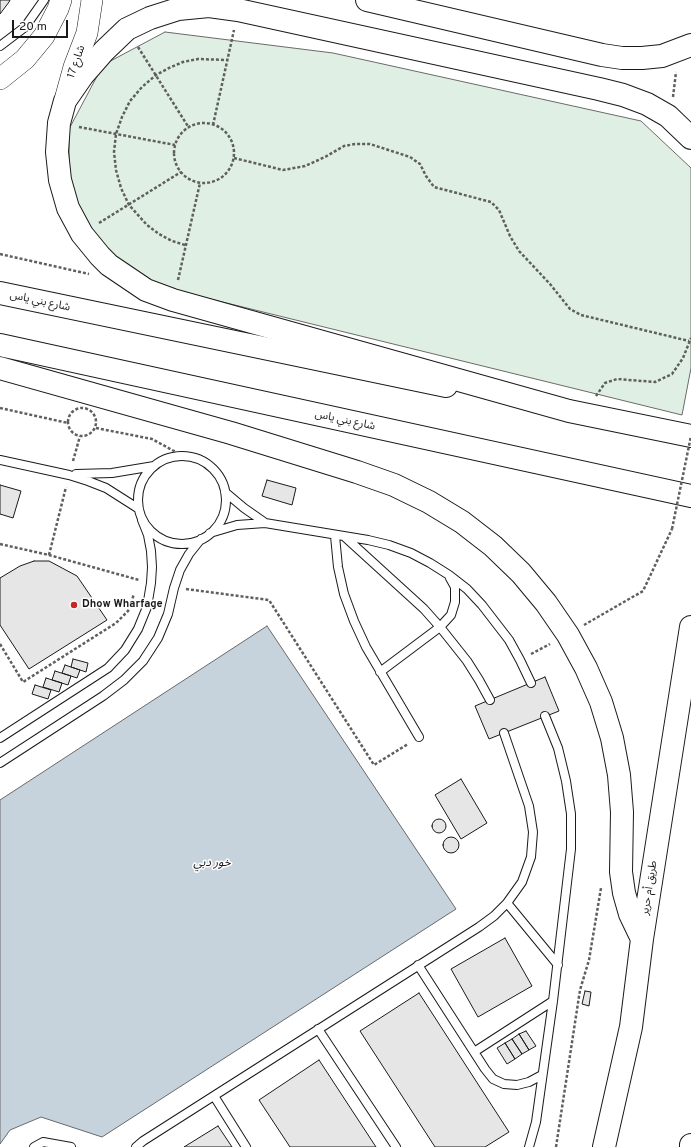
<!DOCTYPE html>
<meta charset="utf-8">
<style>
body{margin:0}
#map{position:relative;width:691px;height:1147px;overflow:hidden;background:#fff;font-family:Overpass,sans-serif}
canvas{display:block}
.scale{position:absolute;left:12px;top:20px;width:56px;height:18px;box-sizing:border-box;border:2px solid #1a1a1a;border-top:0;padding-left:5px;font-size:12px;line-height:14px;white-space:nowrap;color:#1a1a1a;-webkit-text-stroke:3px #fff;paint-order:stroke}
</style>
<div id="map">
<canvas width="691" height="1147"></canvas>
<div class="scale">20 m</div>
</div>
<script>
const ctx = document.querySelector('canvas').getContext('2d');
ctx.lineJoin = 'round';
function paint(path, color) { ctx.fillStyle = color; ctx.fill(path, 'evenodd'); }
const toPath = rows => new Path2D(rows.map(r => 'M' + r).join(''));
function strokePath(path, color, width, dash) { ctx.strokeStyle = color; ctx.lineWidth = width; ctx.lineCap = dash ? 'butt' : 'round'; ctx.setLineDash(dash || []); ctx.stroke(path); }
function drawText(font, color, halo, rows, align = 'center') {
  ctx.font = font + ' Overpass,"Noto Sans Arabic",sans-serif'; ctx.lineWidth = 3; ctx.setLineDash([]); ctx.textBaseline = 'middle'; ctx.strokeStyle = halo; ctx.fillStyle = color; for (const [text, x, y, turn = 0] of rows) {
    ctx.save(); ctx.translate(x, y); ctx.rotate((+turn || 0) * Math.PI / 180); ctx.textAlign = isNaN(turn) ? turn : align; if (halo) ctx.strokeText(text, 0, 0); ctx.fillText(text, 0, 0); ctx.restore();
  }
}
const green = toPath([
 [165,32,333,53,641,121,691,168,691,368,682,415,137,281,92,244,75,211,69,174,69,129,103,65,165,32]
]);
paint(green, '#e0efe3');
strokePath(green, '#6a6a6a', 1);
const water = toPath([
 [267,626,456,909,102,1137,41,1117,10,1130,0,1144,0,800,267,626]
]);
paint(water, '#c6d2dc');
strokePath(water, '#6a6a6a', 1);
const building = toPath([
 [0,0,10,0,9,2,0,14,0,0],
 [267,480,296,488,292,505,262,496,267,480],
 [0,485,21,491,13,518,0,514,0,485],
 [34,561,49,561,77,576,107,620,29,669,0,625,0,578,20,566,34,561],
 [73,659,88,663,86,672,71,667,73,659],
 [65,665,80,670,77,678,62,673,65,665],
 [55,671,71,676,68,685,52,680,55,671],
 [545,677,559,711,489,739,475,706,545,677],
 [46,678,62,683,59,692,43,687,46,678],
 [35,685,51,690,48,699,32,694,35,685],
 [461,779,487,823,461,839,435,795,461,779],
 '432 826a7 7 0 1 1 14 0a7 7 0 1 1-14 0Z',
 '443 845a8 8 0 1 1 16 0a8 8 0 1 1-16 0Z',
 [505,938,532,986,478,1017,451,969,505,938],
 [585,991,591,992,589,1006,582,1004,585,991],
 [419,993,509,1132,485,1147,435,1147,360,1031,419,993],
 [526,1031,536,1046,529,1050,519,1034,526,1031],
 [519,1034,529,1050,522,1054,512,1039,519,1034],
 [512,1039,522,1054,515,1059,505,1043,512,1039],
 [505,1043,515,1059,507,1064,497,1048,505,1043],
 [319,1060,376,1147,290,1147,259,1100,319,1060],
 [218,1126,232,1147,184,1147,218,1126]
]);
paint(building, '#e6e6e6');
strokePath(building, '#1a1a1a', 1);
const service = toPath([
 [0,46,25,27,44,0],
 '138 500a44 44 0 1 1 88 0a44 44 0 1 1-88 0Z',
 [0,460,69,475,88,481,106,488,139,509],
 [76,474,112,473,154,466],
 [225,492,244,508,264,522],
 [210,533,237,525,265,523,368,540,389,545,411,553,430,563,449,575,467,589,482,605,509,640,520,660,531,683],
 [335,536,338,567,344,594,354,621,366,647,419,737],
 [345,537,424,609,440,627,467,661,479,680,490,700],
 [380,672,440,627,451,615,455,602,455,587,450,578],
 [0,738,108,668,125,650,138,629,147,607,151,583,152,567,151,551,148,535,142,520],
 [0,763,103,696,124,680,143,661,158,638,168,614,174,588,180,570,189,554,201,539],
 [507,903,558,965],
 [418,965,485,1069,493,1079,504,1084,517,1085,529,1082,542,1075],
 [318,1029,396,1147],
 [474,1052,553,1001],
 [214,1096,246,1147],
 [34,1147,43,1142,71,1147],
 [136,1147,143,1141,479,927,494,916,507,903,522,882,531,857,533,832,529,806,504,733],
 [529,1147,536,1122,553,1001,571,849,571,814,566,781,558,748,545,716]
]);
const tertiary = toPath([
 [0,79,25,59,44,36,58,9,61,0],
 [66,96,74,67,87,33,92,0]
]);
const secondary = toPath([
 [0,293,446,386],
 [0,345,691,496]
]);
const primary = toPath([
 [367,0,602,55,622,58,642,58,662,56,691,45],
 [691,138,668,116,647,104,623,95,599,89,238,10,209,6,178,9,150,18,127,29,104,51,83,75,65,101,59,123,57,152,60,180,68,208,82,234,100,256,109,265,146,290,173,300,569,411,691,436],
 [0,368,231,433,357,472,394,485,429,502,462,522,493,546,521,573,546,603,568,635,586,668,601,702,612,738,619,775,622,812,621,872,624,893,630,914,642,939],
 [604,1147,631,1027,642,939,691,627],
 [691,1147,691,1145]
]);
strokePath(service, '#1a1a1a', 10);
strokePath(tertiary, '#1a1a1a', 22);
strokePath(secondary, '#1a1a1a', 24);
strokePath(primary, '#1a1a1a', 24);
strokePath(toPath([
 [138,47,189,128],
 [673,97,676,72],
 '174 153a30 30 0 1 1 60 0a30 30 0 1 1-60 0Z',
 [213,125,234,30],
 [79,127,175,145],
 [234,158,283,170,305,166,325,157,344,146,355,144,370,144,410,157,420,164,426,176,434,187,491,202,499,210,510,236,519,251,550,284,570,309,581,315,689,341],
 [99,223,181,172],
 [185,245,172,241,159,234,147,225,129,205,121,188,116,170,114,152,116,134,122,117,130,101,142,87,156,75,169,68,183,62,198,59,227,60],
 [0,254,89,274],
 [178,280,200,183],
 [596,396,605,383,617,379,655,382,672,374,683,358,691,338],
 '68 422a14 14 0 1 1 28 0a14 14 0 1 1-28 0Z',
 [0,408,68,423],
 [96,428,152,439,183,456],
 [73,461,80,436],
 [0,544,49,555,139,580],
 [49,555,66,487],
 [186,589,269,600,374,765,408,744],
 [584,625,643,591,672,529],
 [0,644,23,682,116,623,128,611,134,594],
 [531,654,550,644],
 [556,1147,580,990,589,960,601,888]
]), '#5f5f5f', 2.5, [3, 2]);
strokePath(service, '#fff', 8);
strokePath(tertiary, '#fff', 21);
strokePath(secondary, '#fff', 22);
strokePath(primary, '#fff', 22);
strokePath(toPath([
 [672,529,691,436]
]), '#5f5f5f', 2.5, [3, 2]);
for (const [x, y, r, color] of [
 [74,605,4,"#c62828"]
]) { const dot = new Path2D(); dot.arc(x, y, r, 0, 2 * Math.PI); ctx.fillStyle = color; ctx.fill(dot); strokePath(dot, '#fff', 1.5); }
drawText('11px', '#1a1a1a', '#fff', [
 ["شارع 17",77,62,-71],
 ["شارع بني ياس",40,302,12],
 ["شارع بني ياس",345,421,12],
 ["طريق أم حرير",650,888,-81]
]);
drawText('bold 11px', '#1a1a1a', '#fff', [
 ["Dhow Wharfage",82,605]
], 'left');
drawText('italic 12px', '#1a1a1a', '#fff', [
 ["خور دبي",212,864]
]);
</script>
